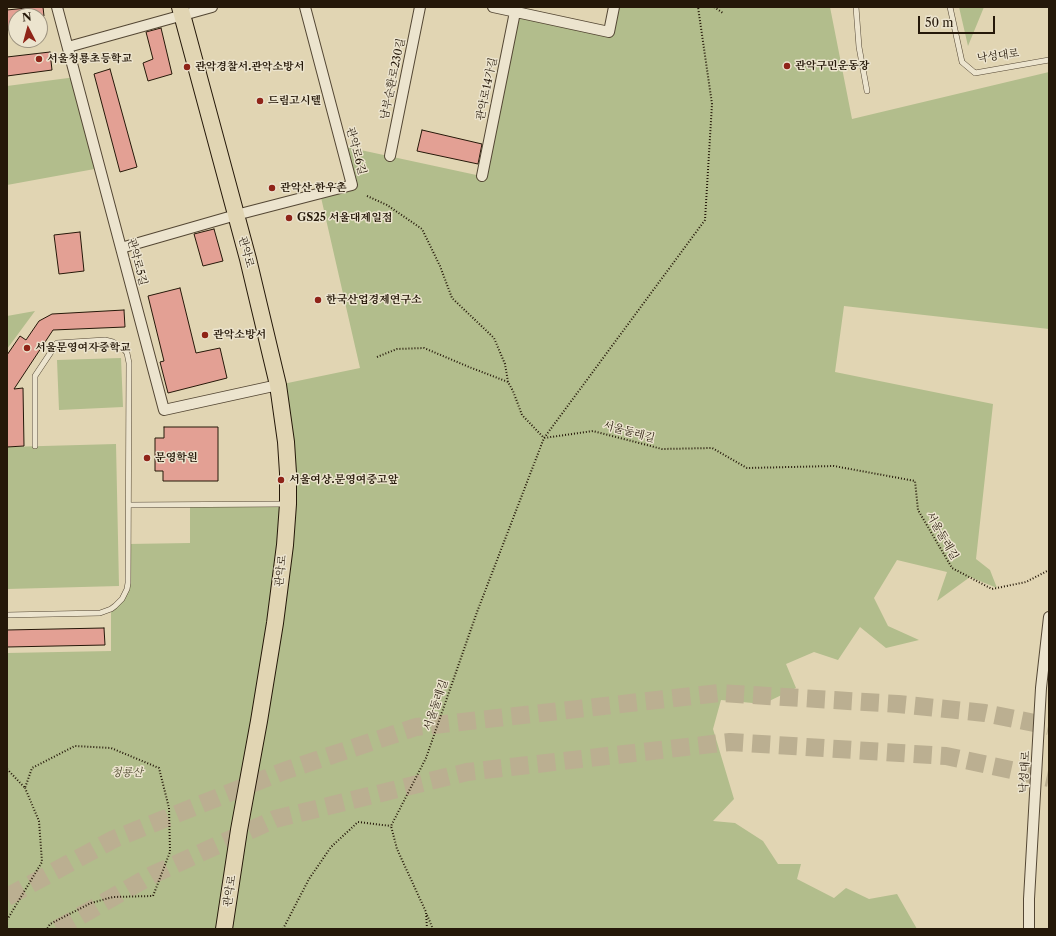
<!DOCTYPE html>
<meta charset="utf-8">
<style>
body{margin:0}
#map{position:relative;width:1056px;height:936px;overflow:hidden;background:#e1d5b3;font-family:"Libre Caslon Text",serif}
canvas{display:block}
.frame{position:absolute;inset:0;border:8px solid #251809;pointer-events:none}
.north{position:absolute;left:8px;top:8px;width:40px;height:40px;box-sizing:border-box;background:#ece4ce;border:1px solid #9c927f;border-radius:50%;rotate:354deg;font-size:11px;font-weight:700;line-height:16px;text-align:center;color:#251809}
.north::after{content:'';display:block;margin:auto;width:14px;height:18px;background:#8f2418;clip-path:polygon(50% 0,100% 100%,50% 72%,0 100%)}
.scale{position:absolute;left:918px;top:16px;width:77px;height:18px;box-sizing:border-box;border:2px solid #251809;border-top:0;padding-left:5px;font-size:12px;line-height:14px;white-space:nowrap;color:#251809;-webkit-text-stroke:3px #ece4ce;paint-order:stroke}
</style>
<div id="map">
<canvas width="1056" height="936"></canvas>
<div class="frame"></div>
<div class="north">N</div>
<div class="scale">50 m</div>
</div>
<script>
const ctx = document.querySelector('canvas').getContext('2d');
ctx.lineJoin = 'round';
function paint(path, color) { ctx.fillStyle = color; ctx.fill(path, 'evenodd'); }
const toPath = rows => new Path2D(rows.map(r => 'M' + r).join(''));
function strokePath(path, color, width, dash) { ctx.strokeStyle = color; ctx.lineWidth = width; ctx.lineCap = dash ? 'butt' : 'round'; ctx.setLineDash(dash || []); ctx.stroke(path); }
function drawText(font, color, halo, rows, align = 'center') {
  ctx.font = font + ' "Libre Caslon Text","Noto Serif KR",serif'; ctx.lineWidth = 3; ctx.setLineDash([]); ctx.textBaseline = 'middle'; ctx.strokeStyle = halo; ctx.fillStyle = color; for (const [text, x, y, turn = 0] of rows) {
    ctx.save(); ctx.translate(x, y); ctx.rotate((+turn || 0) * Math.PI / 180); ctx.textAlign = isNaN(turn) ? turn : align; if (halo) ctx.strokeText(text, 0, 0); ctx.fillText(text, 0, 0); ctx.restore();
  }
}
paint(toPath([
 [614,7,830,7,852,119,1049,72,1049,329,844,306,835,372,993,404,976,559,990,570,997,588,970,577,937,601,947,572,897,560,874,598,888,626,919,640,886,648,860,627,838,660,814,652,786,664,796,688,763,704,721,700,713,729,734,799,713,821,735,823,763,841,778,864,801,864,797,879,834,898,846,888,869,899,897,894,917,929,7,929,7,653,111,651,111,609,127,589,128,544,190,543,190,505,288,503,278,385,360,368,320,193,352,185,342,146,481,176,515,12,609,32],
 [959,7,984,7,968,46],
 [76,77,100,168,7,185,7,86],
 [35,311,7,349,7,316],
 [121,358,123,407,59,410,57,360],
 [116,444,119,586,7,589,7,447]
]), '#b2bd8c');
const building = toPath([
 [36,7,43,7,44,16,16,16,16,29,7,30,7,10,36,7],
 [161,28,172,74,148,81,143,63,153,59,146,32,161,28],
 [50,52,52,70,7,76,7,57,50,52],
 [110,69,137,167,120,172,94,74,110,69],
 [422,130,482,144,478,164,417,151,422,130],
 [214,229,223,261,203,266,194,234,214,229],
 [80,232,84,271,59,274,54,235,80,232],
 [180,288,196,353,220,348,227,378,168,393,160,362,164,361,148,296,180,288],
 [124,310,125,327,53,330,14,389,23,388,24,446,7,447,7,355,20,336,26,340,39,321,52,314,124,310],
 [164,427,218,427,218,481,163,481,163,471,155,471,155,438,164,438,164,427],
 [104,628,105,645,7,647,7,630,104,628]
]);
paint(building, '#e3a094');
strokePath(building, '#251809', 1);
strokePath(toPath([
 [7,897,114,839,284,771,416,727,720,693,898,704,985,713,1049,726],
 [57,929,152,875,275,819,467,772,730,742,946,756,1049,778]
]), '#bbaf91', 18, [18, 9]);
const lane = toPath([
 [856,7,859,47,867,91],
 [950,7,962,62,975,73,1049,60],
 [129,505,285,504],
 [7,615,100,613,111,609,115,606,122,599,127,589,128,583,129,363,127,353,122,347,113,342,105,340,57,343,35,376,35,446]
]);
const street = toPath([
 [57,7,164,410,278,385],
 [493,7,609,32,614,7],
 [68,47,212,7],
 [390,156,420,7],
 [482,176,516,7],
 [121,248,236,215,352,185,305,7],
 [1029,929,1029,899,1041,688,1049,617]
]);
const primary = toPath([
 [180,7,248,259,278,385,286,442,288,473,288,504,285,545,275,623,259,721,239,830,224,929]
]);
strokePath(lane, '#544734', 6);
strokePath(street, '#544734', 12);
strokePath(primary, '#251809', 18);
strokePath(toPath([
 [714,7,723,13],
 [367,196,387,205,422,229,440,266,452,298,494,338,505,364,508,382],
 [377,357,397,349,424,348,469,367,508,382,513,391,522,415,544,438,705,220,712,104,698,7],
 [7,769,25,788,32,768,75,746,111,748,159,768,169,808,170,852,153,896,113,897,91,903,50,924,47,929],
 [427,915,433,929],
 [7,920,42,862,39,821,25,788],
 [283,929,309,879,331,847,358,822,391,826],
 [427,929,426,912,397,849,391,826,426,758,477,612,544,438,593,431,662,449,712,448,747,468,834,466,915,481,918,510,952,568,992,589,1026,582,1049,570]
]), '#251809', 2, [1, 2]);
strokePath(lane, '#ece4ce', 5);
strokePath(street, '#ece4ce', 10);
strokePath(primary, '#e1d5b3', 16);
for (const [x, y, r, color] of [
 [39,59,4,"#8f2418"],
 [787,66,4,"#8f2418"],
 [187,67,4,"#8f2418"],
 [260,101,4,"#8f2418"],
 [272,188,4,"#8f2418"],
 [289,218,4,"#8f2418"],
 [318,300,4,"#8f2418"],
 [205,335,4,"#8f2418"],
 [27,348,4,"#8f2418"],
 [147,458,4,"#8f2418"],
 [281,480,4,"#8f2418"]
]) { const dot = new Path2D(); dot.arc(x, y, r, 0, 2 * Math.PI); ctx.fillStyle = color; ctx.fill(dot); strokePath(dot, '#ece4ce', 1.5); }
drawText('11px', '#251809', '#ece4ce', [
 ["낙성대로",998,56,-8],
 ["남부순환로230길",393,79,-78],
 ["관악로14가길",487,89,-78],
 ["관악로6길",356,151,75],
 ["관악로",246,252,75],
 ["관악로5길",137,262,75],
 ["서울둘레길",629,432,15],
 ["서울둘레길",942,536,60],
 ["관악로",281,571,-83],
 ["서울둘레길",436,705,-71],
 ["낙성대로",1025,772,-87],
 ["관악로",230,891,-81]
]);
drawText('bold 11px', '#251809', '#ece4ce', [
 ["서울청룡초등학교",47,59],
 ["관악구민운동장",795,66],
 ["관악경찰서.관악소방서",195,67],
 ["드림고시텔",268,101],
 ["관악산 한우촌",280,188],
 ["GS25 서울대제일점",297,218],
 ["한국산업경제연구소",326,300],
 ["관악소방서",213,335],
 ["서울문영여자중학교",35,348],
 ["문영학원",155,458],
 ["서울여상.문영여중고앞",289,480]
], 'left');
drawText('italic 11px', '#4f4a30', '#ece4ce', [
 ["청룡산",127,773]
]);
</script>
